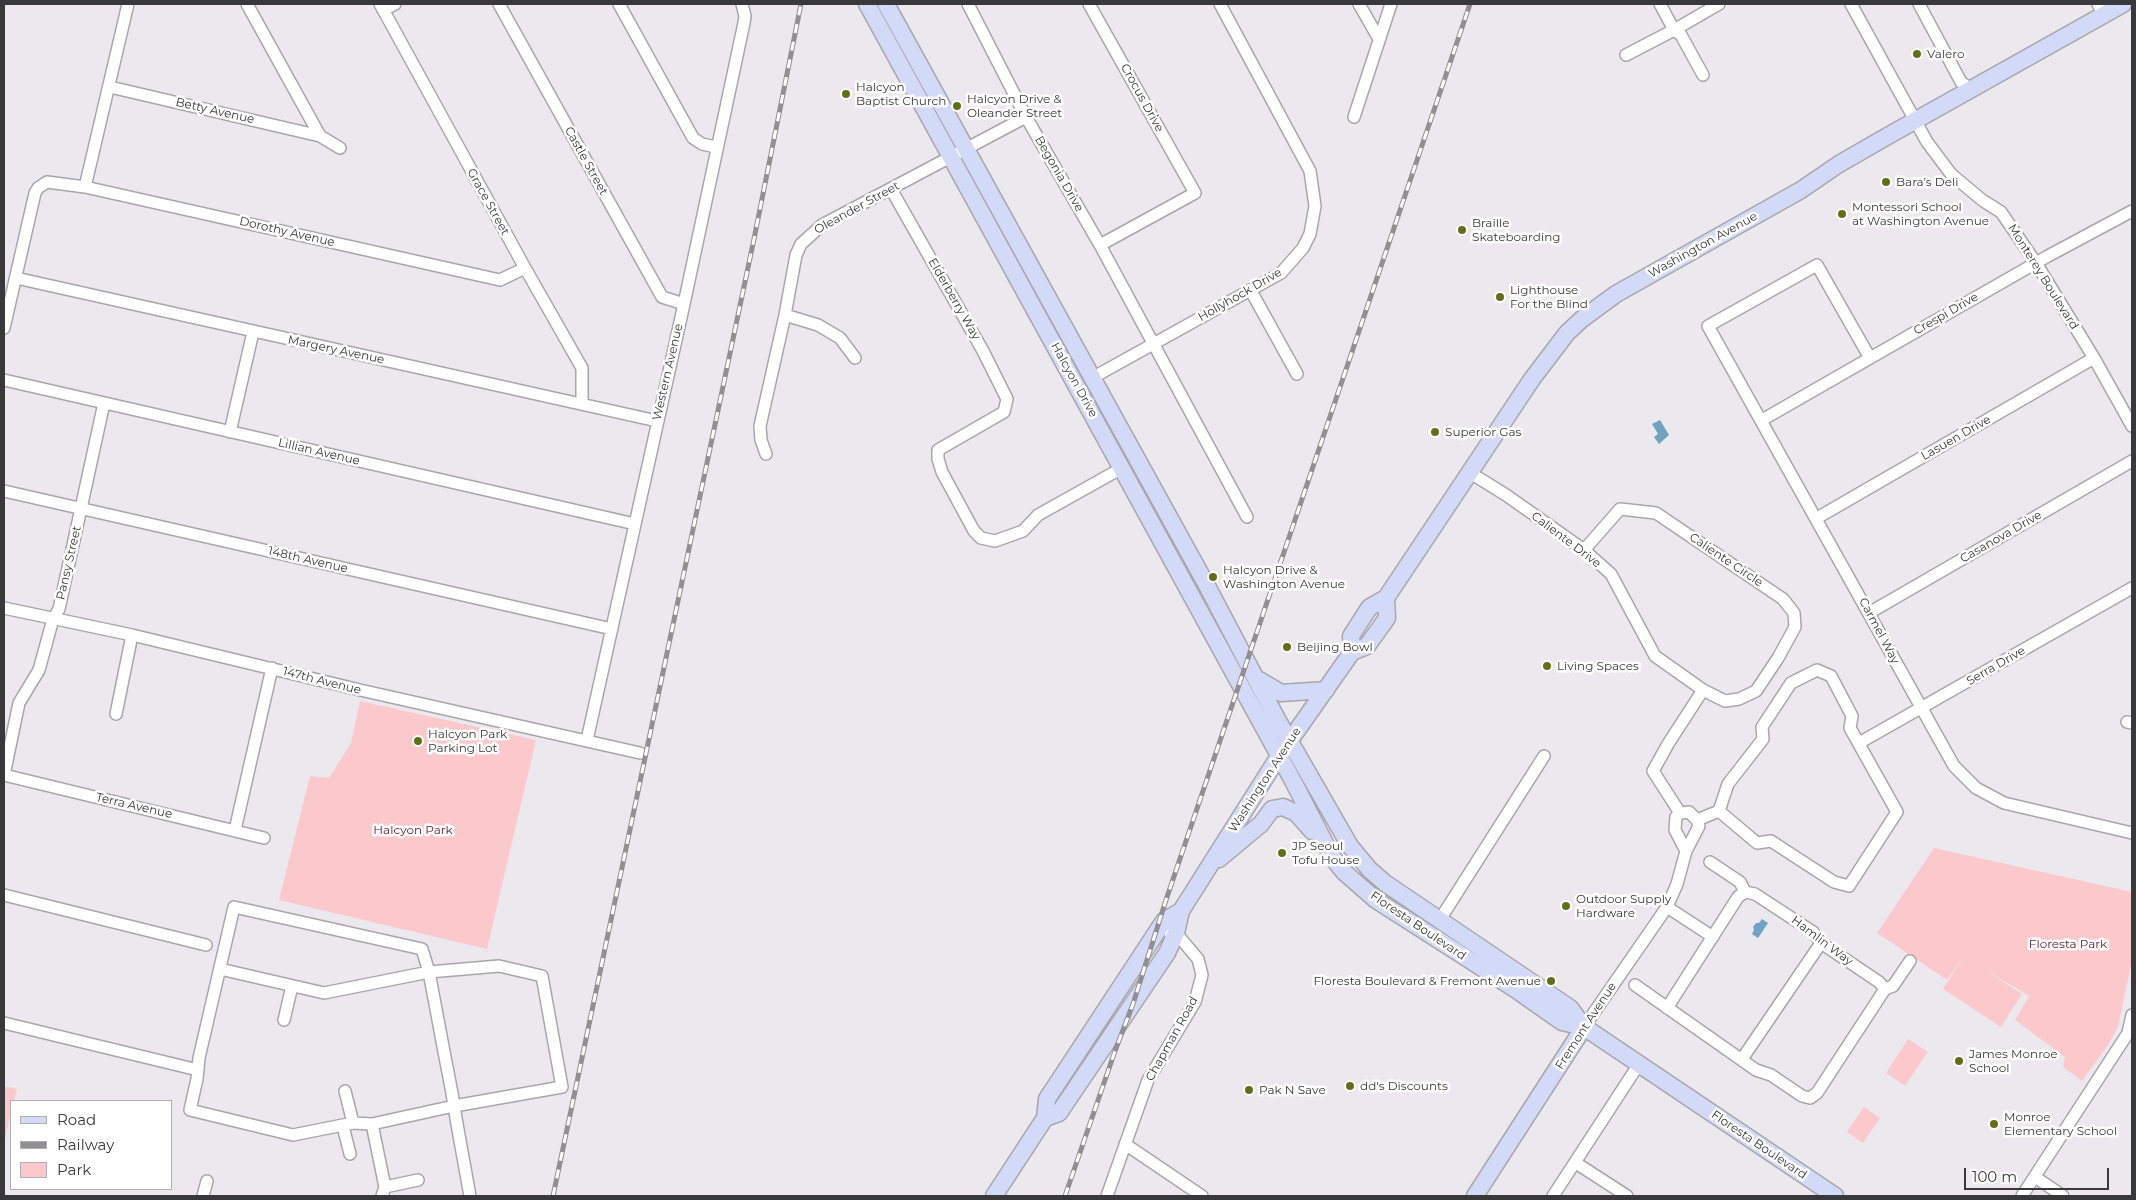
<!DOCTYPE html>
<meta charset="utf-8">
<style>
body{margin:0}
#map{position:relative;width:2136px;height:1200px;overflow:hidden;background:#ece9ee;font-family:Montserrat,sans-serif}
canvas{display:block}
.frame{position:absolute;inset:0;border:5px solid #39383a;pointer-events:none}
.legend{position:absolute;left:10px;top:1100px;width:162px;height:90px;box-sizing:border-box;background:#fff;border:1px solid #b0afb0;margin:0;padding:6px 9px;list-style:none;font-size:15px;color:#39383a}
.legend li{display:flex;align-items:center;gap:10px;height:25px}
.legend b{width:25px;border:1px solid #b0afb0}
.scale{position:absolute;left:1964px;top:1168px;width:145px;height:22px;box-sizing:border-box;border:2px solid #39383a;border-top:0;padding-left:6px;font-size:15px;line-height:18px;white-space:nowrap;color:#39383a;-webkit-text-stroke:4px #fff;paint-order:stroke}
</style>
<div id="map">
<canvas width="2136" height="1200"></canvas>
<div class="frame"></div>
<ul class="legend">
<li><b style="height:6px;background:#d3daf8"></b>Road</li>
<li><b style="height:6px;background:#918f92"></b>Railway</li>
<li><b style="height:14px;background:#fbc9cb"></b>Park</li>
</ul>
<div class="scale">100 m</div>
</div>
<script>
const ctx = document.querySelector('canvas').getContext('2d');
ctx.lineJoin = 'round';
function paint(path, color) { ctx.fillStyle = color; ctx.fill(path, 'evenodd'); }
const toPath = rows => new Path2D(rows.map(r => 'M' + r).join(''));
function strokePath(path, color, width, dash) { ctx.strokeStyle = color; ctx.lineWidth = width; ctx.lineCap = dash ? 'butt' : 'round'; ctx.setLineDash(dash || []); ctx.stroke(path); }
function drawText(font, color, halo, rows, align = 'center') {
  ctx.font = font + ' Montserrat,sans-serif'; ctx.lineWidth = 5; ctx.setLineDash([]); ctx.textBaseline = 'middle'; ctx.strokeStyle = halo; ctx.fillStyle = color; for (const [text, x, y, turn = 0] of rows) {
    ctx.save(); ctx.translate(x, y); ctx.rotate((+turn || 0) * Math.PI / 180); ctx.textAlign = isNaN(turn) ? turn : align; if (halo) ctx.strokeText(text, 0, 0); ctx.fillText(text, 0, 0); ctx.restore();
  }
}
paint(toPath([
 [360,701,536,740,487,949,279,900,310,776,329,778,351,743],
 [1934,848,2132,892,2132,960,2118,1027,2108,1045,2082,1081,2063,1067,2065,1057,2015,1020,2029,996,1985,970,2022,994,2001,1027,1943,989,1964,956,1947,980,1877,933],
 [1908,1039,1928,1052,1905,1086,1886,1073],
 [4,1086,17,1089,14,1101,11,1101,11,1111,4,1143],
 [1864,1107,1880,1118,1863,1143,1847,1132]
]), '#fbc9cb');
paint(toPath([
 [1660,420,1669,435,1659,444,1654,437,1658,434,1652,424],
 [1762,919,1768,923,1758,938,1752,934,1754,930,1753,927,1756,923,1759,923]
]), '#6fa2c3');
const street = toPath([
 [247,4,320,136],
 [380,4,525,268,582,368,582,404],
 [499,4,662,297,684,304],
 [619,4,693,138,702,144,716,147],
 [968,4,1026,117,1100,245,1247,517],
 [1089,4,1195,193,1100,245],
 [1359,4,1379,39],
 [1660,4,1674,30,1681,35,1703,75],
 [1851,4,1927,142,1951,174,1982,200,2001,212,2036,263,2094,358,2132,426],
 [1919,4,1961,82,1972,90],
 [2098,4,2104,15],
 [383,10,395,4],
 [1626,55,1674,30,1719,4],
 [110,87,320,136,340,148],
 [1354,117,1391,4],
 [85,187,128,4],
 [891,189,983,351,1007,399,1004,412,938,450,938,459,942,472,974,531,981,538,995,541,1023,531,1038,515,1122,468],
 [16,278,657,421],
 [1251,291,1297,374],
 [785,315,818,325,840,338,855,358],
 [4,328,35,193,38,188,47,182,85,187,500,280,525,268],
 [1870,358,1817,265,1708,326,1954,766,1976,788,2004,803,2132,833],
 [1092,378,1281,273,1303,248,1310,234,1315,206,1310,171,1220,4],
 [4,380,635,524],
 [104,403,59,609,53,619,39,670,19,703,4,775,264,838],
 [1762,420,2048,256,2132,211],
 [230,432,253,332],
 [766,454,761,440,760,426,785,315,796,255,801,244,822,225,1026,117],
 [1469,472,1506,495,1584,550,1611,574,1655,656,1703,690,1725,701,1739,699,1756,691,1778,658,1795,627,1794,613,1783,599,1656,513,1620,509,1584,550],
 [4,491,612,629],
 [1817,518,2094,358],
 [4,608,132,635,360,690,640,753],
 [1869,613,2132,461],
 [116,714,132,635],
 [2127,722,2132,723],
 [587,740,684,304,744,23,745,16,742,4],
 [1859,743,2132,588],
 [1689,812,1697,820,1699,826,1686,851,1675,830,1676,817,1680,813,1689,812],
 [1680,813,1653,771,1668,744,1703,690],
 [1697,820,1719,811,1728,784,1763,739,1762,727,1791,683,1817,670,1831,676,1852,716,1850,728,1897,812,1849,886,1834,882,1771,841,1757,843,1719,811],
 [235,830,272,668],
 [1710,862,1740,882,1745,892,1755,894,1813,932,1821,943,1879,982,1885,989],
 [4,895,206,945],
 [1667,907,1713,937],
 [1439,921,1544,756],
 [220,969,324,993,429,972,499,966,542,976,562,1087,454,1106,372,1124,353,1123,293,1135,190,1110,197,1079,199,1058,234,907,422,949,429,972,445,1057,452,1093,454,1106,457,1124,470,1196],
 [1635,985,1756,1070,1771,1075,1802,1096,1810,1098,1817,1093,1885,989,1893,986,1910,961],
 [1667,1008,1738,897,1745,892],
 [284,1020,292,986],
 [4,1023,198,1070],
 [1584,1027,1667,907,1677,884,1686,851],
 [1742,1059,1821,943],
 [345,1091,353,1123],
 [372,1124,385,1187,382,1196],
 [343,1126,350,1154],
 [1125,1144,1202,1196],
 [1576,1163,1627,1196],
 [2035,1177,2063,1196],
 [385,1187,418,1180],
 [203,1196,207,1181],
 [1107,1196,1148,1080,1195,1002,1202,975,1198,959,1176,933,1170,933],
 [1553,1196,1639,1064],
 [2022,1196,2128,1033,2132,1015]
]);
const secondary = toPath([
 [867,4,1293,781,1332,857,1344,872,1376,900,1515,989,1562,1022,1584,1027],
 [886,4,1205,582,1277,719,1350,846,1370,870,1385,883,1570,1008,1584,1027,1835,1196],
 [1352,652,1351,636,1367,611,1370,607,1386,598,1532,379,1567,333,1582,319,1616,294,1801,190,1839,164,1893,133,2123,4],
 [1259,680,1281,693,1326,690],
 [1219,859,1261,824,1272,809,1283,807,1296,813,1312,831],
 [1045,1118,1059,1113,1167,953,1176,933,1181,911,1279,756,1352,652,1367,646,1387,618,1386,598],
 [994,1196,1045,1118,1047,1099,1164,921,1181,911],
 [1475,1196,1584,1027]
]);
strokePath(street, '#a8a6ab', 14);
strokePath(secondary, '#a8a6ab', 19);
strokePath(street, '#fff', 11);
strokePath(secondary, '#d3daf8', 16);
const rail = toPath([
 [553,1196,754,239,801,4],
 [1065,1196,1115,1051,1133,1004,1166,900,1470,4]
]);
strokePath(rail, '#918f92', 5);
strokePath(rail, '#fff', 3, [9]);
for (const [x, y, r, color] of [
 [1917,54,5,"#616f19"],
 [846,94,5,"#616f19"],
 [957,106,5,"#616f19"],
 [1886,182,5,"#616f19"],
 [1842,214,5,"#616f19"],
 [1462,230,5,"#616f19"],
 [1500,297,5,"#616f19"],
 [1435,432,5,"#616f19"],
 [1213,577,5,"#616f19"],
 [1287,647,5,"#616f19"],
 [1547,666,5,"#616f19"],
 [418,741,5,"#616f19"],
 [1282,853,5,"#616f19"],
 [1566,906,5,"#616f19"],
 [1551,981,5,"#616f19"],
 [1959,1061,5,"#616f19"],
 [1350,1086,5,"#616f19"],
 [1249,1090,5,"#616f19"],
 [1994,1124,5,"#616f19"]
]) { const dot = new Path2D(); dot.arc(x, y, r, 0, 2 * Math.PI); ctx.fillStyle = color; ctx.fill(dot); strokePath(dot, '#fff', 2); }
drawText('12px', '#39383a', '#fff', [
 ["Valero",1927,54],
 ["Halcyon",856,87],
 ["Baptist Church",856,101],
 ["Halcyon Drive &",967,99],
 ["Oleander Street",967,113],
 ["Bara’s Deli",1896,182],
 ["Montessori School",1852,207],
 ["at Washington Avenue",1852,221],
 ["Braille",1472,223],
 ["Skateboarding",1472,237],
 ["Lighthouse",1510,290],
 ["For the Blind",1510,304],
 ["Superior Gas",1445,432],
 ["Halcyon Drive &",1223,570],
 ["Washington Avenue",1223,584],
 ["Beijing Bowl",1297,647],
 ["Living Spaces",1557,666],
 ["Halcyon Park",428,734],
 ["Parking Lot",428,748],
 ["JP Seoul",1292,846],
 ["Tofu House",1292,860],
 ["Outdoor Supply",1576,899],
 ["Hardware",1576,913],
 ["Floresta Boulevard & Fremont Avenue",1541,981,"right"],
 ["James Monroe",1969,1054],
 ["School",1969,1068],
 ["dd's Discounts",1360,1086],
 ["Pak N Save",1259,1090],
 ["Monroe",2004,1117],
 ["Elementary School",2004,1131]
], 'left');
drawText('12px', '#39383a', '#fff', [
 ["Crocus Drive",1142,98,61],
 ["Betty Avenue",215,111,13],
 ["Castle Street",586,161,61],
 ["Begonia Drive",1059,174,60],
 ["Grace Street",488,202,61],
 ["Oleander Street",857,208,-29],
 ["Dorothy Avenue",287,232,13],
 ["Washington Avenue",1703,245,-29],
 ["Monterey Boulevard",2043,277,58],
 ["Hollyhock Drive",1240,295,-30],
 ["Elderberry Way",954,299,60],
 ["Crespi Drive",1946,314,-30],
 ["Margery Avenue",336,350,12],
 ["Western Avenue",668,372,-77],
 ["Halcyon Drive",1074,380,61],
 ["Lasuen Drive",1956,438,-30],
 ["Lillian Avenue",319,452,13],
 ["Casanova Drive",2001,537,-30],
 ["Caliente Drive",1566,540,37],
 ["148th Avenue",308,560,13],
 ["Caliente Circle",1726,560,34],
 ["Pansy Street",69,563,-77],
 ["Carmel Way",1879,631,62],
 ["Serra Drive",1996,666,-30],
 ["147th Avenue",322,681,14],
 ["Washington Avenue",1265,780,-57],
 ["Terra Avenue",134,806,13],
 ["Floresta Boulevard",1418,926,34],
 ["Hamlin Way",1822,941,37],
 ["Fremont Avenue",1586,1026,-57],
 ["Chapman Road",1172,1039,-61],
 ["Floresta Boulevard",1759,1145,34]
]);
drawText('12px', '#67202a', '#fff', [
 ["Halcyon Park",413,830],
 ["Floresta Park",2068,944]
]);
</script>
